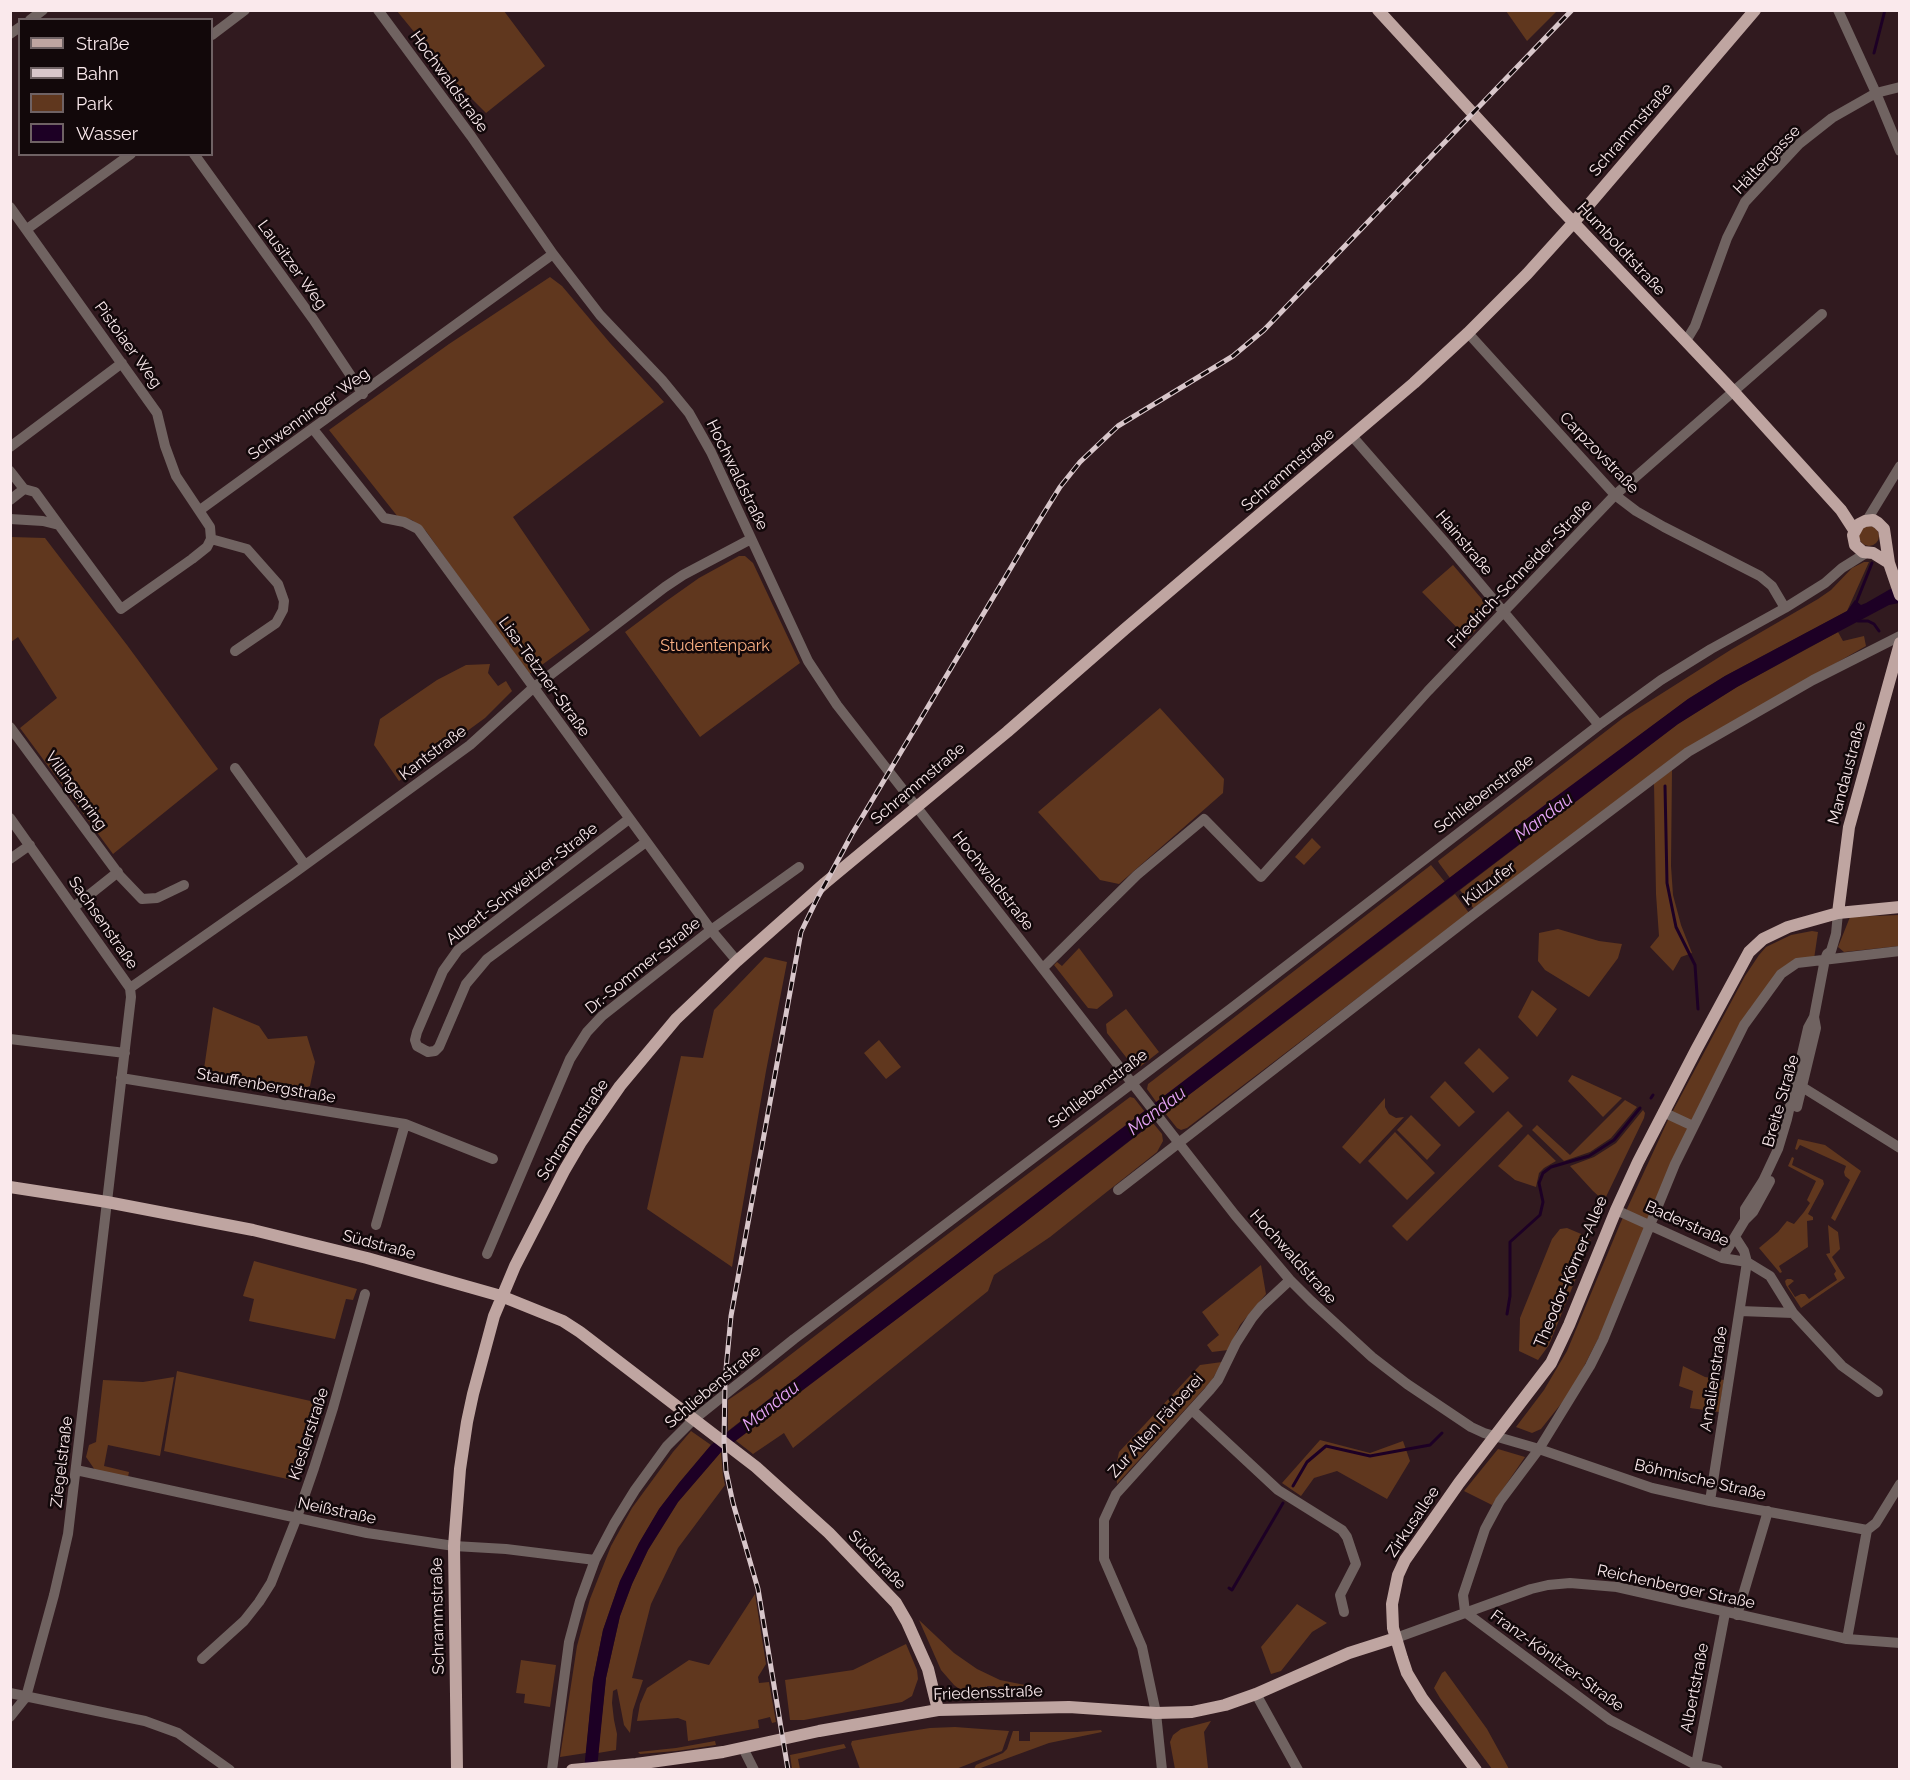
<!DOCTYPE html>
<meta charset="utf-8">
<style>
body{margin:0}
#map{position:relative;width:1910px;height:1780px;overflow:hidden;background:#311a1f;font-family:Raleway,sans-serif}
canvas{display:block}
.frame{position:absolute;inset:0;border:12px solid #fae9ec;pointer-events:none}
.legend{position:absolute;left:18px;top:18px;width:195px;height:138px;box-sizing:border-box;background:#12080a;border:2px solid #6f6264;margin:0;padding:8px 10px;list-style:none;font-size:18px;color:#fae9ec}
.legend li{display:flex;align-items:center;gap:12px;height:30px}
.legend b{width:30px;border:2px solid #6f6264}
</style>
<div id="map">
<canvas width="1910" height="1780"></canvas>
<div class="frame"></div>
<ul class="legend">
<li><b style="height:8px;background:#bfa5a1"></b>Straße</li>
<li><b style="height:8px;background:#d8c6ca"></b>Bahn</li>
<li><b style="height:16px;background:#60371e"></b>Park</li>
<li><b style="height:16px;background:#1d0025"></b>Wasser</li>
</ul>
</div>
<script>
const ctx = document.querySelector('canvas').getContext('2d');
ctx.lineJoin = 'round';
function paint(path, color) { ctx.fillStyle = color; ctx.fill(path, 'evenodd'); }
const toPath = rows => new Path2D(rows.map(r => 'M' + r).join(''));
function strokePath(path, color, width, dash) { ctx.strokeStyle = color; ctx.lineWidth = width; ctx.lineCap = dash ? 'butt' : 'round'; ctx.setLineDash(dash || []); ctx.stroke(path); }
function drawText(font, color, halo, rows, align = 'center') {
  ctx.font = font + ' Raleway,sans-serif'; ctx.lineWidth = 5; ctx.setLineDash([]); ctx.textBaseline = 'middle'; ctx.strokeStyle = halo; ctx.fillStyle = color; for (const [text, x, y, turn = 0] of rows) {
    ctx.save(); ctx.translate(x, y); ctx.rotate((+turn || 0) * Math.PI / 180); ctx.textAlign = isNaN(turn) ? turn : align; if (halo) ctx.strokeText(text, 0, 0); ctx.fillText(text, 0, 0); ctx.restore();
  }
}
paint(toPath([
 [397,11,504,11,545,66,486,113,455,82],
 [1506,11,1557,11,1527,41],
 [550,277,562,286,610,343,664,402,513,517,590,630,528,675,426,531,412,520,398,517,329,430,449,344],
 '1859 536a10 10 0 1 1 20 0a10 10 0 1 1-20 0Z',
 [11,537,45,538,127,645,218,769,113,854,20,728,57,698,18,637,11,642],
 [739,556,745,556,753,563,800,663,700,737,625,632,665,602,699,578],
 [1864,562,1869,562,1847,611,1725,676,1688,699,1450,878,1439,863,1438,861,1623,718,1732,649,1818,599,1831,590,1852,568],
 [1453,565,1492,611,1468,639,1422,592],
 [1838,632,1843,641,1864,636,1866,646,1685,749,1474,909,1460,890,1678,724,1737,687],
 [490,664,488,673,498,686,506,681,512,691,485,718,399,781,374,745,380,719,437,680,466,665],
 [1160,708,1224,779,1223,793,1119,884,1100,880,1038,812],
 [1672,770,1671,866,1673,895,1681,925,1692,953,1681,957,1673,971,1650,947,1659,936,1656,894,1654,783],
 [1312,838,1321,847,1304,865,1295,857],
 [1431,865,1445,882,1157,1103,1147,1089,1148,1084,1152,1081],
 [1455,894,1469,913,1187,1128,1181,1130,1177,1128,1165,1113],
 [1899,915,1899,946,1844,952,1838,947,1850,917],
 [1558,929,1599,941,1622,944,1618,958,1589,997,1545,970,1538,961,1539,933],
 [1812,931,1818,932,1814,959,1804,958,1751,1007,1600,1335,1572,1390,1541,1429,1532,1433,1516,1427,1544,1390,1567,1351,1620,1224,1668,1120,1745,976,1759,955,1766,947,1791,935],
 [1079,948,1112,992,1113,996,1097,1009,1088,1008,1054,965,1057,962,1062,966],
 [765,957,787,962,766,1071,732,1267,647,1209,681,1056,703,1058,714,1010],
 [1532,990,1557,1009,1537,1037,1518,1017],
 [213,1007,259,1026,268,1039,307,1036,315,1062,310,1086,286,1094,207,1082,210,1070,204,1069],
 [1126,1009,1159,1052,1141,1066,1136,1068,1133,1066,1107,1033,1106,1024],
 [879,1040,901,1067,886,1079,864,1053],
 [1479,1048,1509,1078,1493,1093,1464,1063],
 [1572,1075,1622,1098,1603,1117,1568,1081],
 [1445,1081,1475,1112,1459,1127,1430,1097],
 [1130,1097,1134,1098,1145,1112,846,1339,728,1431,728,1400,759,1379,916,1258],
 [1385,1098,1385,1107,1389,1114,1396,1118,1404,1117,1360,1164,1342,1147],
 [1625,1100,1637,1107,1611,1138,1590,1152,1564,1161,1532,1130,1537,1125,1570,1155],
 [1643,1110,1645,1113,1644,1118,1604,1201,1593,1191,1570,1166,1594,1157,1616,1143],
 [1508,1111,1523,1126,1407,1241,1392,1226],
 [1411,1115,1441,1145,1427,1160,1397,1130],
 [1153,1123,1162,1134,1163,1141,1157,1152,1050,1237,994,1275,988,1291,793,1448,784,1433,753,1454,735,1440,1024,1223],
 [1395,1132,1435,1173,1407,1200,1368,1161],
 [1528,1134,1556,1161,1544,1168,1539,1173,1536,1187,1515,1180,1498,1166],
 [1798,1139,1825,1145,1861,1171,1835,1221,1831,1218,1850,1180,1845,1176,1844,1172,1846,1166,1800,1145,1797,1150,1795,1149],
 [1792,1157,1794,1158,1792,1165,1823,1180,1824,1184,1808,1214,1813,1217,1813,1220,1807,1221,1808,1247,1779,1266,1782,1272,1780,1273,1759,1248,1778,1232,1787,1221,1794,1224,1804,1212,1810,1203,1807,1200,1816,1181,1788,1166],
 [1828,1225,1838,1232,1840,1249,1832,1257,1845,1278,1801,1308,1786,1285,1785,1281,1787,1279,1791,1279,1794,1281,1788,1286,1795,1297,1801,1294,1805,1294,1809,1299,1837,1280,1834,1274,1836,1271,1826,1254,1830,1253],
 [1567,1228,1586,1236,1591,1241,1549,1345,1538,1360,1519,1351,1520,1318,1552,1239,1560,1229],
 [254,1261,357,1289,353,1300,346,1299,335,1339,249,1321,254,1299,243,1296],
 [1261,1265,1266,1294,1240,1325,1228,1350,1212,1352,1207,1345,1219,1335,1202,1312],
 [1222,1362,1212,1380,1117,1484,1116,1466,1119,1452,1200,1365],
 [1683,1366,1705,1377,1724,1380,1719,1412,1690,1408,1693,1391,1679,1386],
 [177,1371,315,1402,296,1481,164,1451],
 [174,1377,160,1456,108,1445,104,1466,129,1472,128,1477,95,1470,86,1457,89,1445,96,1442,103,1380,143,1382],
 [691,1431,711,1445,679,1483,660,1508,639,1543,620,1581,603,1630,593,1680,586,1753,560,1757,577,1646,590,1599,611,1546,632,1508,673,1452],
 [1320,1440,1370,1453,1403,1441,1410,1461,1387,1499,1337,1471,1314,1478,1301,1496,1282,1483],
 [1498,1449,1525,1457,1492,1505,1464,1491],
 [721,1452,723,1476,725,1485,678,1548,651,1604,632,1678,643,1680,633,1710,630,1733,624,1725,617,1689,613,1691,612,1703,614,1720,617,1734,616,1750,598,1753,606,1678,620,1616,632,1584,648,1550,678,1502],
 [755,1594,766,1664,758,1677,759,1683,769,1682,776,1722,772,1723,770,1717,758,1720,759,1728,688,1741,686,1721,678,1718,637,1721,640,1704,647,1688,689,1660,709,1665],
 [1297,1604,1327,1623,1312,1632,1281,1671,1271,1674,1261,1647],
 [919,1620,954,1653,977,1669,1000,1680,1040,1688,1044,1691,996,1688,995,1686,987,1686,987,1689,964,1690,958,1688,954,1685,941,1670],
 [906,1644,917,1670,918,1679,912,1696,902,1702,804,1720,790,1720,785,1680,853,1670],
 [521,1660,556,1665,550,1707,524,1703,525,1694,516,1693],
 [1445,1671,1487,1729,1509,1769,1492,1769,1440,1698,1434,1688,1442,1673],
 [1211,1721,1204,1732,1208,1768,1175,1769,1170,1742,1173,1735,1181,1729],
 [955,1727,1009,1731,1002,1751,956,1769,860,1769,851,1744,852,1741,892,1734,930,1728],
 [1101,1730,1102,1732,1049,1743,978,1769,974,1769,976,1765,1003,1753,1007,1749,1013,1731,1019,1731,1019,1741,1030,1741,1030,1732,1077,1732],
 [715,1741,716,1745,676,1751,640,1754,638,1752,676,1748],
 [844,1744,846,1748,798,1759,800,1769,792,1769,790,1755]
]), '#60371e');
paint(toPath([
 [1899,584,1899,603,1889,605,1808,648,1737,687,1678,724,1165,1113,1024,1223,721,1452,678,1502,648,1550,632,1584,620,1616,606,1678,597,1769,584,1770,593,1680,603,1630,620,1581,639,1543,659,1509,679,1483,711,1445,846,1339,1546,804,1688,699,1725,676,1847,611,1855,600,1861,605,1866,603]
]), '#1d0025');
strokePath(toPath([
 [1874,53,1885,10],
 [1856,603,1872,563],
 [1858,621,1868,621,1874,624,1879,631],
 [1665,786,1667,883,1676,927,1695,965,1698,1009],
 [1651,1098,1653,1095],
 [1507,1314,1510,1296,1510,1242,1540,1215,1543,1202,1539,1183,1543,1173,1551,1167,1589,1156,1614,1140,1640,1108],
 [1293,1486,1307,1462,1326,1446,1370,1456,1430,1445,1442,1433],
 [1229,1588,1232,1590,1283,1503]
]), '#1d0025', 3);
strokePath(toPath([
 [378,10,471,136,553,254,600,315,662,380,689,413,711,452,808,661,837,705,1235,1215,1290,1280,1311,1301,1372,1357,1407,1384,1471,1427,1484,1433,1539,1449,1652,1488,1710,1501,1867,1530],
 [1838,10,1876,93,1900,151],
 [30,20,43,10],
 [10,34,20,27],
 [212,35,245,10],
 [194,154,313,319,363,394],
 [10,207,157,413,165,446,176,476,210,527,211,539,207,547,192,559,121,609,59,525,43,521,10,519],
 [27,229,131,154],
 [1468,333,1615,495,1636,511,1664,527,1760,576,1772,586,1785,608],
 [1686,341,1695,326,1727,238,1745,202,1799,144,1832,118,1876,93,1900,87],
 [313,429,384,518,404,522,418,529,711,930,737,961],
 [1352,436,1449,547,1599,725],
 [10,447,122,363],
 [10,471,24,489],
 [10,500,24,489,35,492,59,525],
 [200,510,553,254],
 [1867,520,1900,466],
 [211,539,247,549,278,584,284,601,283,610,276,623,235,651],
 [10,727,120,876,142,899,157,898,184,885],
 [235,768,305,865],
 [10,818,130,988,131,997,68,1534,54,1595,26,1697,10,1717],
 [629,819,458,950,443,971,417,1032,415,1040,417,1046,428,1052,435,1051,439,1047,466,984,487,959,646,842],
 [10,859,30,845],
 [74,907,118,872],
 [1043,968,1137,875,1204,819,1261,877,1428,691,1615,495,1822,314],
 [130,988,290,876,470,745,533,688,665,587,683,575,751,539],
 [10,1039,125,1053],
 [121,1078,405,1124,493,1159],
 [1799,1085,1900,1148],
 [1797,1107,1816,1028,1814,1017],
 [1663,1112,1693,1126],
 [1118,1190,1474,914,1688,752,1813,680,1900,636],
 [1616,1210,1722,1258,1747,1262,1770,1276,1793,1313,1842,1366,1878,1392],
 [1745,1220,1745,1209,1763,1181,1778,1149,1787,1119,1808,1028,1814,1017,1825,959,1827,954,1831,951,1836,934,1838,913],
 [376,1225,405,1124],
 [487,1254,570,1059,587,1032,602,1016,711,930,799,867],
 [1722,1258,1745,1220,1753,1212,1770,1181],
 [1740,1311,1793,1313],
 [1192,1410,1278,1490,1342,1530,1347,1537,1356,1564,1340,1595,1344,1612],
 [76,1470,367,1533,454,1546,506,1549,595,1560],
 [1710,1501,1747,1262,1744,1251,1735,1237],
 [1867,1530,1876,1523,1900,1484],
 [1465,1612,1463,1595,1485,1529,1500,1501,1539,1449,1590,1366,1603,1340,1675,1164,1744,1025,1781,974,1797,963,1900,951],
 [1465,1612,1610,1720,1696,1765,1718,1770],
 [1737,1615,1768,1511],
 [1396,1638,1531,1589,1548,1585,1570,1583,1617,1587,1847,1639,1900,1643],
 [1847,1639,1867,1530],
 [202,1659,244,1621,259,1602,271,1583,297,1517,314,1468,333,1408,365,1294],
 [10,1693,145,1721,178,1733,230,1770],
 [1256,1694,1298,1770],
 [743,1748,754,1770],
 [552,1770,569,1642,580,1601,595,1560,614,1524,635,1490,667,1446,693,1420,794,1339,1233,1007,1599,725,1661,680,1711,649,1785,608,1825,583,1842,568,1866,553],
 [1162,1770,1156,1713,1142,1647,1104,1559,1104,1520,1116,1494,1209,1391,1218,1380,1236,1343,1252,1318,1261,1307,1290,1280],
 [1695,1770,1725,1613]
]), '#706361', 10);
strokePath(toPath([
 [1378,10,1557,205,1734,392,1841,510,1854,530],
 [1889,563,1873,553,1863,552,1855,545,1853,535,1859,524,1865,521,1873,520,1878,523,1884,529,1889,563,1900,595],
 [1838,913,1849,827,1900,643],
 [10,1187,107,1202,253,1230,367,1258,501,1296,563,1321,580,1332,756,1467,829,1533,896,1603,907,1622,928,1669,938,1710],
 [457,1770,454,1546,460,1469,467,1422,473,1394,494,1316,515,1266,564,1171,581,1142,620,1086,676,1019,737,961,825,883,1007,732,1125,629,1414,383,1468,333,1527,274,1574,222,1755,10],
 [572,1770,636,1764,723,1752,819,1731,938,1710,1069,1707,1156,1713,1192,1712,1225,1705,1256,1694,1349,1653,1396,1638],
 [1476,1770,1422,1698,1407,1673,1402,1658,1393,1628,1392,1604,1398,1575,1405,1560,1459,1483,1551,1363,1569,1325,1616,1210,1638,1162,1696,1050,1749,952,1763,939,1788,927,1838,913,1900,907]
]), '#bfa5a1', 12);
const rail = toPath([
 [788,1770,758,1589,733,1503,726,1471,724,1442,725,1380,731,1316,801,932,817,899,852,834,1037,524,1060,487,1080,462,1118,426,1233,356,1264,330,1572,10]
]);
strokePath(rail, '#d8c6ca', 5);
strokePath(rail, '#12080a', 3, [9]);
drawText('16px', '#fae9ec', '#12080a', [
 ["Hochwaldstraße",449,82,54],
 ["Schrammstraße",1631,130,-49],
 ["Hältergasse",1767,160,-46],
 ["Humboldtstraße",1621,249,47],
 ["Lausitzer Weg",292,265,54],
 ["Pistoiaer Weg",128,345,54],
 ["Schwenninger Weg",309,414,-36],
 ["Carpzovstraße",1599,453,46],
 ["Schrammstraße",1288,470,-41],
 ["Hochwaldstraße",737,475,64],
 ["Hainstraße",1464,543,50],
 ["Friedrich-Schneider-Straße",1520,574,-46],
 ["Lisa-Tetzner-Straße",544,677,54],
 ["Kantstraße",433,753,-37],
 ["Mandaustraße",1847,773,-75],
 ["Schrammstraße",918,784,-40],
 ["Villingenring",76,791,54],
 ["Schliebenstraße",1484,794,-37],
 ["Hochwaldstraße",993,881,52],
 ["Albert-Schweitzer-Straße",522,884,-38],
 ["Külzufer",1489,884,-37],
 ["Sachsenstraße",103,923,55],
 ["Dr.-Sommer-Straße",643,966,-39],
 ["Stauffenbergstraße",266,1086,10],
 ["Schliebenstraße",1098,1089,-37],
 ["Breite Straße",1781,1101,-74],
 ["Schrammstraße",573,1130,-57],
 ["Baderstraße",1687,1224,24],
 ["Südstraße",379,1245,15],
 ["Hochwaldstraße",1293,1257,48],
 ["Theodor-Körner-Allee",1571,1272,-67],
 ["Amalienstraße",1714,1379,-81],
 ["Schliebenstraße",713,1387,-40],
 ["Zur Alten Färberei",1156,1426,-48],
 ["Kieslerstraße",309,1434,-72],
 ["Ziegelstraße",62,1462,-83],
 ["Böhmische Straße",1700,1480,13],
 ["Neißstraße",337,1511,12],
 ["Zirkusallee",1413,1522,-56],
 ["Südstraße",877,1560,46],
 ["Reichenberger Straße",1676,1587,12],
 ["Schrammstraße",438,1616,-91],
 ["Franz-Könitzer-Straße",1557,1661,36],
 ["Albertstraße",1695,1688,-79],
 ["Friedensstraße",988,1693,-2]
]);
drawText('16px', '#fbb084', '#12080a', [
 ["Studentenpark",715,646]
]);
drawText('italic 18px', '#e5a4f6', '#12080a', [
 ["Mandau",1544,817,-37],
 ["Mandau",1157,1111,-37],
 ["Mandau",771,1406,-39]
]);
</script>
